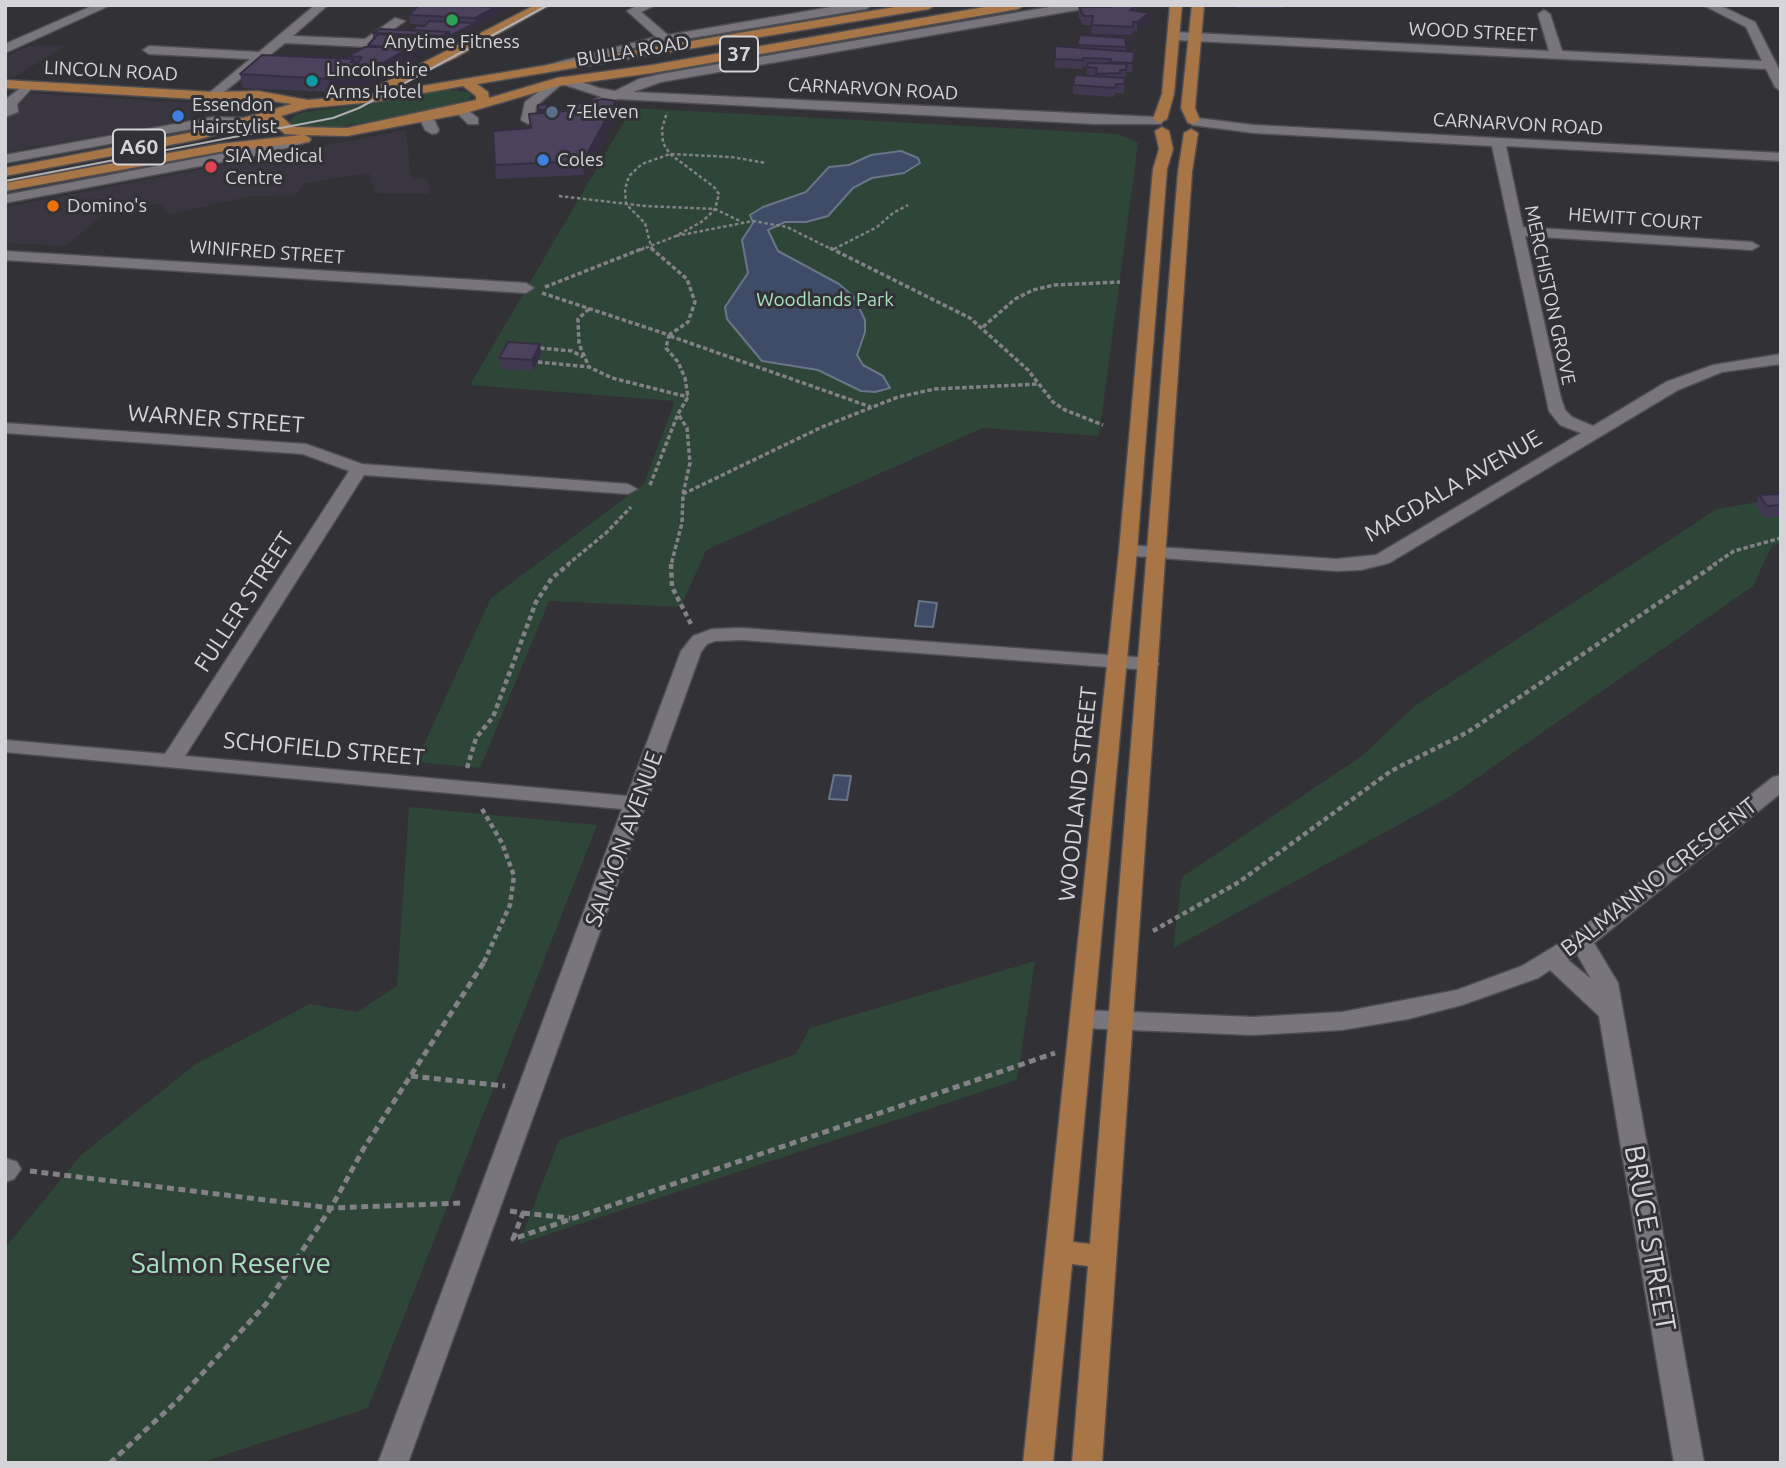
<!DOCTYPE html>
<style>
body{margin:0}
#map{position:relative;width:1786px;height:1468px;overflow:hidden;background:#323136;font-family:Ubuntu,sans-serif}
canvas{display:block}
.frame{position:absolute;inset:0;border:7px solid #d5d4d8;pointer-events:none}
</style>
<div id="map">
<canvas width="1786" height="1468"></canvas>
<div class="frame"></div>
</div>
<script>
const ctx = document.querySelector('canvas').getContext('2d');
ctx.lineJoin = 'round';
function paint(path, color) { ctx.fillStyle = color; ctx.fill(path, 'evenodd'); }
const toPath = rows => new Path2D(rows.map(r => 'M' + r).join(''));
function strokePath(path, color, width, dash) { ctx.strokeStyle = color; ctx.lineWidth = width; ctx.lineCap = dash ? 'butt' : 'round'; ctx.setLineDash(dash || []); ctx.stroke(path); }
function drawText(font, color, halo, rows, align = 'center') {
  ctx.font = font + ' Ubuntu,sans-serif'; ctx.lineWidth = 6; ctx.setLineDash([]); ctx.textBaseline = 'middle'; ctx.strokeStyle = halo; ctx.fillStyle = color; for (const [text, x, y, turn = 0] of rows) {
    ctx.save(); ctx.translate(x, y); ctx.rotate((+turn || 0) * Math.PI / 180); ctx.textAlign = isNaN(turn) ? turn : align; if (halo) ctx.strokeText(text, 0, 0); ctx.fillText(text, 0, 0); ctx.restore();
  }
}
paint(toPath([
 [29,46,65,46,15,77,5,77,5,57],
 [11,92,193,103,194,119,5,152,5,105],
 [406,130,411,179,427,178,430,194,375,193,369,173,305,183,294,197,252,196,169,214,160,203,102,215,66,246,5,243,5,207]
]), '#3a3641');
paint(toPath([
 [441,89,467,92,471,95,469,101,457,106,327,129,298,129,289,123,295,115,305,112,383,102],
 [632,108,1118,134,1138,143,1099,436,983,428,706,550,681,607,549,601,480,768,416,762,491,598,644,484,675,401,470,385],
 [1781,498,1781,544,1772,545,1753,586,1451,796,1173,948,1182,877,1362,756,1416,705,1717,509],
 [409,807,597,825,368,1408,200,1463,5,1463,5,1248,81,1155,196,1064,310,1004,357,1012,397,986],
 [1035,961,1017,1080,519,1244,559,1140,796,1054,810,1028]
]), '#2e4638');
const water = toPath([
 [901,151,918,158,920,163,904,173,872,178,853,188,828,216,806,222,785,222,768,230,778,251,839,284,854,297,865,320,865,332,857,355,863,365,883,376,890,388,875,392,861,391,818,370,762,361,727,319,725,307,748,273,742,240,753,223,750,215,763,207,806,192,829,167,849,165,871,155,901,151],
 [919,601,937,603,933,627,915,626,919,601],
 [834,775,851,776,847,800,829,799,834,775]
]);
paint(water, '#3e4c67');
strokePath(water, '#6b7589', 2);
const minor = toPath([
 [94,5,111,5,5,53,5,44,94,5],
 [315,5,328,5,293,36,365,39,395,18,405,21,368,47,285,43,214,100,209,99,209,93,250,59,149,54,143,50,149,46,259,52,315,5],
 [638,5,656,5,641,12,668,35,843,5,872,5,866,9,637,47,555,71,547,71,547,65,656,37,627,11,638,5],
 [1061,5,1089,5,1083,9,661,82,633,92,1156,117,1163,121,1161,124,1095,124,618,99,572,119,528,124,521,120,525,102,557,78,567,77,599,88,615,91,639,79,661,74,1061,5],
 [562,84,602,97,569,111,535,115,536,106,562,84],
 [1703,5,1719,5,1755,22,1781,73,1781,91,1775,87,1766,69,1174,40,1168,36,1174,32,1549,51,1538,14,1544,10,1550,14,1562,51,1762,61,1746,27,1703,5],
 [28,82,34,86,17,104,18,112,5,117,5,100,28,82],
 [462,106,478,118,478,124,468,124,457,113,457,107,462,106],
 [426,113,433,117,439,130,437,133,432,134,425,130,419,117,426,113],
 [213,117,248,118,255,122,248,126,213,125,5,163,5,155,213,117],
 [1197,118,1254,125,1781,153,1781,161,1506,146,1523,227,1752,242,1759,246,1752,250,1525,236,1561,398,1565,410,1572,417,1593,426,1666,382,1713,365,1781,354,1781,364,1722,372,1678,390,1389,563,1361,570,1336,571,1121,555,1119,551,1128,545,1336,559,1376,555,1581,433,1560,425,1549,411,1492,146,1254,133,1192,125,1190,122,1197,118],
 [299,136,306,140,304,143,264,154,5,203,5,195,262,146,299,136],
 [5,251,526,283,534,288,526,293,5,260,5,251],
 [5,423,306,444,362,464,628,484,637,489,628,494,364,475,185,756,627,796,681,651,693,636,712,629,742,628,1149,658,1156,660,1159,664,1156,668,1149,670,742,640,715,641,707,644,701,652,408,1463,378,1463,622,809,5,752,5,740,165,754,349,471,303,454,5,433,5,423],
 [1781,775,1781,793,1594,943,1618,983,1704,1463,1674,1463,1599,1016,1550,970,1538,978,1462,1005,1408,1019,1342,1030,1253,1035,1082,1028,1073,1025,1070,1019,1073,1013,1082,1010,1253,1017,1342,1012,1457,990,1522,966,1573,935,1773,777,1781,775],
 [1577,954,1591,979,1568,960,1577,954],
 [5,1158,17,1162,21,1169,14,1179,5,1182,5,1158]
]);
const major = toPath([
 [535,5,550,5,455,58,389,89,379,89,378,86,535,5],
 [907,5,935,5,929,9,477,84,488,92,489,98,557,78,652,65,996,5,1024,5,1018,9,652,73,558,86,462,114,347,136,305,135,311,139,309,142,219,152,5,191,5,183,219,144,301,135,285,134,269,120,196,140,5,176,5,168,194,132,292,104,258,99,214,100,5,88,5,80,214,92,258,91,308,100,374,94,907,5],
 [463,86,476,96,476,100,347,128,293,127,281,116,308,108,374,102,463,86],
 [1170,5,1182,5,1174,94,1167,119,1160,123,1153,119,1162,94,1170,5],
 [1192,5,1204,5,1195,108,1200,120,1193,124,1188,123,1181,108,1192,5],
 [1162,127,1169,131,1173,149,1167,169,1137,551,1073,1242,1090,1244,1178,172,1184,133,1191,129,1198,133,1192,172,1102,1463,1072,1463,1088,1266,1072,1264,1053,1463,1023,1463,1119,551,1153,169,1159,149,1155,131,1162,127]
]);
strokePath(minor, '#4e4d52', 3);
strokePath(major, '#4e4d52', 3);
strokePath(toPath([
 [559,196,645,206,715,209,742,222],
 [676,236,753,221,787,227,833,250],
 [834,249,877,227,893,213,908,205],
 [640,250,676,236,703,221,715,209,719,194,714,187,670,154,663,143,662,129,667,112],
 [652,250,645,223,626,204,625,189,629,176,642,164,670,154,731,157,766,163]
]), '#828186', 2.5, [3.5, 2.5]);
strokePath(toPath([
 [651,248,687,279,695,302,688,322,669,335],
 [830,248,970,318,1028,370,1053,402,1065,410,1103,425],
 [545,287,644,248],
 [542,293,669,335,666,348,678,362,685,378,688,397,678,414,687,428,690,463,683,494,682,523,671,565],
 [589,309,578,319,579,344,589,367],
 [983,327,1015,299,1033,290,1054,285,1120,282],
 [670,336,871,407],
 [540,348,572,351,583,357],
 [538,362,589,367,612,378,688,397],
 [650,485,678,414],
 [683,494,822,427,898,397,935,389,1039,384],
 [567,565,607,532,631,507],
 [1713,565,1734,551,1781,538]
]), '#828186', 3.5, [4.5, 2.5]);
strokePath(toPath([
 [671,564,672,587,691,624],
 [467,768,476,738,493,717,536,602,552,578,569,564],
 [482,809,502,843,514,876,510,905,483,964],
 [1153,931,1239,882,1391,771,1468,732,1716,564]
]), '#828186', 4.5, [5, 3.5]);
strokePath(toPath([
 [411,1076,505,1086],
 [30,1171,331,1208,463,1203],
 [510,1211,523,1213,513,1239,1055,1053],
 [523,1213,570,1218],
 [110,1463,177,1401,266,1304,331,1208,364,1148,484,962]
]), '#828186', 5, [7, 4.5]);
paint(minor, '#78767c');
paint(major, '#a77546');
strokePath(toPath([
 [5,181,333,118,359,108,548,5]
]), '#afaeb2', 2);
paint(toPath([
 [419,5,516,5,442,45,428,51,385,76,378,76,371,84,351,91,331,92,243,88,240,74,348,59,348,56,368,47,368,45,373,39,373,33,412,30,425,26,426,25,410,24,409,15],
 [1236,5,1283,5,1283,8,1236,8],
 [1137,6,1136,11,1149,22,1137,31,1133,31,1132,35,1091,34,1092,25,1083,25,1078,16,1079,7],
 [1080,35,1125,38,1126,51,1134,52,1132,72,1126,72,1124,93,1115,93,1114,97,1073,94,1073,85,1087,75,1087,67,1083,67,1082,69,1055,68,1055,46,1077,48],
 [616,101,617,115,584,175,496,179,495,165,530,128,529,114,540,113,538,105,557,108,557,112,566,111,565,106],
 [540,344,541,354,533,371,501,369,499,358],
 [1781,494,1781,517,1764,517,1756,507,1759,495]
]), '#413951');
paint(toPath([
 [496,5,516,5,476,27,475,18,496,7],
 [1149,13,1149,22,1137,31,1137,22],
 [475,23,476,27,442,45,428,51,427,47,441,41,441,36,449,32],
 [426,38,428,51,385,76,383,63],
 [376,63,378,76,371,84,351,91,331,92,329,79],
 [616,101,617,115,584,175,583,161],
 [557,108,557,113,540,115,539,110],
 [540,344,541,354,533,371,532,360]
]), '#352e42');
const building = toPath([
 [419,5,461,5,496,7,475,18,409,15,419,5],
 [1114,5,1137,6,1130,10,1149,13,1137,22,1133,22,1133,27,1092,25,1093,16,1084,16,1079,7,1111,7,1114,5],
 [429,21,475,23,450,36,449,32,412,30,416,26,425,26,429,21],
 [380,29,449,32,441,36,373,33,380,29],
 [378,34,426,38,383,63,376,63,369,71,349,77,329,79,240,74,262,55,354,59,351,62,358,63,362,57,348,56,365,47,382,47,368,45,378,34],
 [1080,35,1125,38,1126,47,1077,45,1080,35],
 [426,40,441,41,427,47,426,40],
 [1055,46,1134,52,1133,63,1110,62,1111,59,1083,58,1083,60,1055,59,1055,46],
 [1088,63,1127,64,1126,70,1120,70,1120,73,1096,74,1097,68,1087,67,1088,63],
 [1075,75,1125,78,1124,84,1116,84,1115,88,1073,85,1075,75],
 [603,99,616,101,583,161,495,165,493,131,531,128,529,114,567,111,565,106,603,99],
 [556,104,557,108,539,110,538,105,556,104],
 [508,342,540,344,532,360,499,358,508,342],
 [1781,494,1781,505,1767,506,1759,495,1781,494]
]);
paint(building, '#4c425e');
strokePath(building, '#352e42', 2);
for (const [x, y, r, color] of [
 [452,20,7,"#2e9e5b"],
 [312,81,7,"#0f9aa8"],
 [552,112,7,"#5c6f8a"],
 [178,116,7,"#3f7fe0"],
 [543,160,7,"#3f7fe0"],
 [211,167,7,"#e0444e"],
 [53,206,7,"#e8710a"]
]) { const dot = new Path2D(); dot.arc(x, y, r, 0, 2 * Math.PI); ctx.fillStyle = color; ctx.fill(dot); strokePath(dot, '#323136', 2.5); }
drawText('19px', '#d5d4d8', '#323136', [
 ["WOOD STREET",1473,32,3],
 ["BULLA ROAD",633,51,-9],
 ["LINCOLN ROAD",111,71,3],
 ["CARNARVON ROAD",873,89,3],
 ["CARNARVON ROAD",1518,124,3],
 ["HEWITT COURT",1635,219,4],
 ["WINIFRED STREET",267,252,4],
 ["MERCHISTON GROVE",1550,295,78]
]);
drawText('19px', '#d5d4d8', '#323136', [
 ["Anytime Fitness",452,42,"center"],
 ["Lincolnshire",326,70],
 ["Arms Hotel",326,92],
 ["Essendon",192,105],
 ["Hairstylist",192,127],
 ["7-Eleven",566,112],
 ["SIA Medical",225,156],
 ["Centre",225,178],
 ["Coles",557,160],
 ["Domino's",67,206]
], 'left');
drawText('19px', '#a5e1bc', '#323136', [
 ["Woodlands Park",825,300]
]);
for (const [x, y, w] of [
 [739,54,38],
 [139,147,52]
]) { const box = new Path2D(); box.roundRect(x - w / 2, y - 17.5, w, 35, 5); ctx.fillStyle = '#323136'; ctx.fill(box); strokePath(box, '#d5d4d8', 2); }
drawText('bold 21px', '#d5d4d8', null, [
 ["37",739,54],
 ["A60",139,147]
]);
drawText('23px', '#d5d4d8', '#323136', [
 ["WARNER STREET",216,419,4],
 ["MAGDALA AVENUE",1453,486,-30],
 ["FULLER STREET",244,602,-57],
 ["SCHOFIELD STREET",324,749,5],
 ["WOODLAND STREET",1078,794,-84],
 ["SALMON AVENUE",624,839,-70],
 ["BALMANNO CRESCENT",1659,877,-38]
]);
drawText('28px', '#d5d4d8', '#323136', [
 ["BRUCE STREET",1650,1238,80]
]);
drawText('28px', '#a5e1bc', '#323136', [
 ["Salmon Reserve",231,1264]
]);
</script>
